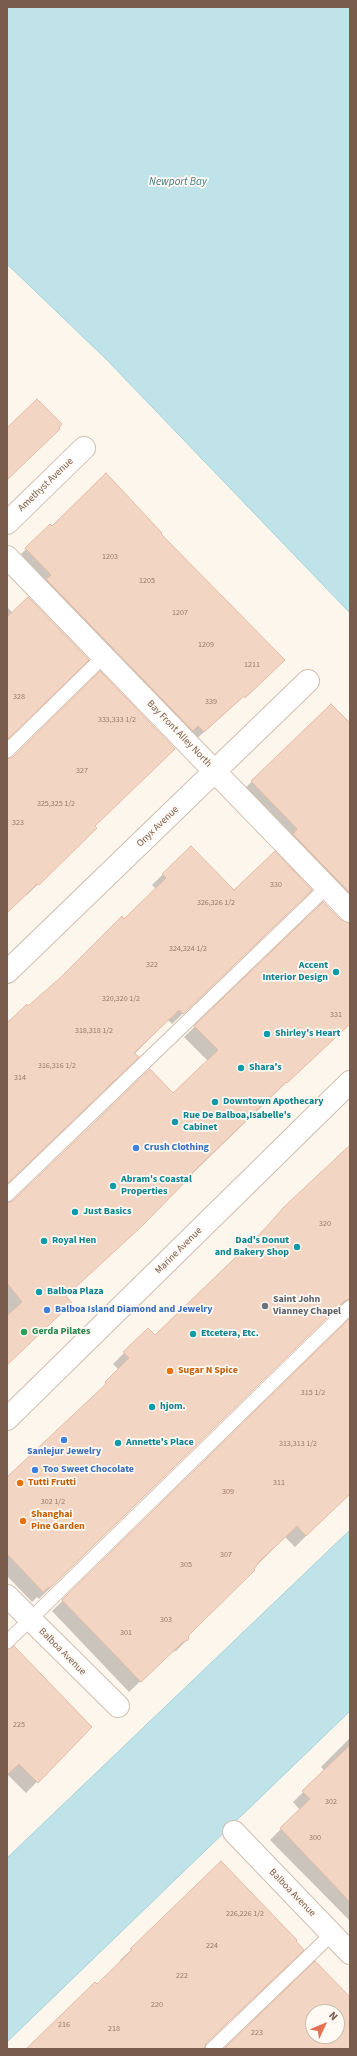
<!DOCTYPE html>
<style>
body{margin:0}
#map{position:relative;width:357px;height:2056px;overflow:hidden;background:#fdf6ec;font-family:"Source Sans 3",sans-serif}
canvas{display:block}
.frame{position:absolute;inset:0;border:8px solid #7a5c4d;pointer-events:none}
.north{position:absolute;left:305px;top:2004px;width:40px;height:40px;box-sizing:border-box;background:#fffaf3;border:1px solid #cabbb1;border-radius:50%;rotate:46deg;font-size:11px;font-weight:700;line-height:16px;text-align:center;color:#7a5c4d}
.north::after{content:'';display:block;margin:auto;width:14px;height:18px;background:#e76f51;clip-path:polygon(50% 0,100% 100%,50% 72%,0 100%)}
</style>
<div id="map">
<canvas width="357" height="2056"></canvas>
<div class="frame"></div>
<div class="north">N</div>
</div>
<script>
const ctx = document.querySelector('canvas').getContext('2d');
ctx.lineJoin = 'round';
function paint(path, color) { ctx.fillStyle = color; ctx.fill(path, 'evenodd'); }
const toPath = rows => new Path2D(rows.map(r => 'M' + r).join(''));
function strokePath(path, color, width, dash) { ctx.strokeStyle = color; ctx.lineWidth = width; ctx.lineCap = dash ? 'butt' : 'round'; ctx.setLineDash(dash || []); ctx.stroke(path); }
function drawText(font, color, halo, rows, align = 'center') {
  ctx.font = font + ' "Source Sans 3",sans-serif'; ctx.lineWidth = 3.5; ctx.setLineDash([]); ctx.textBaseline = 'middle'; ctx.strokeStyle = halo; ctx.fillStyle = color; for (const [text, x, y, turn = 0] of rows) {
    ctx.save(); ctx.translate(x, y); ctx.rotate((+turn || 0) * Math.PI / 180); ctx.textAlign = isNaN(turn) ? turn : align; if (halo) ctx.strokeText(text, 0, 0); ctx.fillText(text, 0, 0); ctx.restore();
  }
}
const water = toPath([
 [7,7,350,7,350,613,106,359,7,264,7,7],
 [350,1530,350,1711,7,2042,7,1858,350,1530]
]);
paint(water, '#bfe3e8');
strokePath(water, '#a5d3da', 1);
paint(toPath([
 [50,525,52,527,159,534,273,670,193,742,16,559],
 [7,607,13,613,7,739],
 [331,705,350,724,350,917,240,793],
 [7,765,96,828,27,895,26,894,7,912],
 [191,847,234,891,300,901,172,1024,168,1020,7,1183,7,1024,28,1008,124,920,156,889,152,885],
 [323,903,346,924,350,924,350,1021,65,1297,7,1364,7,1203,13,1202,173,1094,208,1061,184,1037],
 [350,1145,350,1492,295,1547,285,1537,188,1635,187,1640,176,1651,171,1652,129,1692,52,1611,345,1324,347,1317,344,1312,337,1310,332,1312,39,1599,37,1597,32,1602,7,1576,7,1479,95,1395,119,1370,113,1364,148,1329,155,1336],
 [7,1650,91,1727,26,1793,7,1774],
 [350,1738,350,1921,270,1840,300,1810,293,1802,325,1771,321,1767],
 [221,1862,204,2049,28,2049,97,1985,122,1962,120,1960,131,1950]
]), '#0003');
const building = toPath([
 [37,399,62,424,59,428,60,429,7,480,7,428,37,399],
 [106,473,162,533,161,534,285,660,245,698,244,696,204,732,198,726,193,731,46,579,51,575,25,548,50,524,52,526,106,473],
 [28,597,89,660,7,740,7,617,28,597],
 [100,671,175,749,95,826,97,828,39,885,37,884,7,913,7,759,13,757,100,671],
 [331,704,350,723,350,893,293,834,297,829,251,781,331,704],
 [191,846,234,890,275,851,312,890,183,1014,179,1010,134,1053,139,1057,7,1184,7,1023,27,1004,28,1006,60,978,122,916,124,919,166,878,162,874,191,846],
 [323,902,341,920,350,923,350,1024,287,1083,286,1082,192,1173,193,1174,142,1226,66,1296,72,1303,7,1365,7,1316,22,1302,7,1283,7,1203,13,1201,150,1069,173,1093,218,1050,194,1026,323,902],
 [350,1145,350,1299,344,1301,50,1588,49,1587,43,1592,7,1554,7,1477,106,1384,105,1382,129,1358,123,1352,148,1328,155,1335,261,1233,284,1207,350,1145],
 [350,1318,350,1494,306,1536,297,1526,259,1562,254,1569,255,1570,197,1627,189,1635,188,1640,183,1642,141,1682,62,1600,350,1318],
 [14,1646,92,1727,38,1783,19,1764,7,1775,7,1650,14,1646],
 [350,1745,350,1902,280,1828,310,1799,302,1791,350,1745],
 [221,1861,297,1940,296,1941,304,1950,206,2043,204,2049,26,2049,95,1982,97,1984,132,1950,130,1949,221,1861],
 [315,1961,350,1997,350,2049,224,2049,315,1961],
 [313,2012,337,2012,337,2036,313,2036,313,2012]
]);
paint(building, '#f3d5c3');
strokePath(building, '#e6bba3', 1);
const service = toPath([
 [7,751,103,657],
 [7,1195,327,887],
 [7,1642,350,1307],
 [212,2049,332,1934]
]);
const minor = toPath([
 [7,523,84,448],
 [7,557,350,911],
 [7,972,308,681],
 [234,1832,350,1953]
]);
const tertiary = toPath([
 [7,1419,350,1082],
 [7,1596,118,1706]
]);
strokePath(service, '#d1beb0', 15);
strokePath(minor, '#d1beb0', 24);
strokePath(tertiary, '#d1beb0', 24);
strokePath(service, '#fff', 13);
strokePath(minor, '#fff', 22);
strokePath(tertiary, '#fff', 22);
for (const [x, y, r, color] of [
 [336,972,4,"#0f9aa8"],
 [267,1034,4,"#0f9aa8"],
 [241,1068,4,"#0f9aa8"],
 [215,1102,4,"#0f9aa8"],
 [175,1122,4,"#0f9aa8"],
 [136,1148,4,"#3f7fe0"],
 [113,1186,4,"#0f9aa8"],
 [75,1212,4,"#0f9aa8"],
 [44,1241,4,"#0f9aa8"],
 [297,1247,4,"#0f9aa8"],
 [39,1292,4,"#0f9aa8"],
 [265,1306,4,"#6b7280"],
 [47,1310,4,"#3f7fe0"],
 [24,1332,4,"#2e9e5b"],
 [193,1334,4,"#0f9aa8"],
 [170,1371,4,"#e8710a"],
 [152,1407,4,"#0f9aa8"],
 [64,1440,4,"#3f7fe0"],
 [118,1443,4,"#0f9aa8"],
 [35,1470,4,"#3f7fe0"],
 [20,1483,4,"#e8710a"],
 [23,1521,4,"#e8710a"]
]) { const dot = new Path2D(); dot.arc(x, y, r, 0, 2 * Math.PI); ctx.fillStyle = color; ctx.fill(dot); strokePath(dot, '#fffaf3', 1.5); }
drawText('8px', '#987a6a', null, [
 ["1203",110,557],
 ["1205",147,581],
 ["1207",180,613],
 ["1209",206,645],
 ["1211",252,665],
 ["328",19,697],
 ["339",211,702],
 ["333,333 1/2",117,720],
 ["327",82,771],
 ["325,325 1/2",56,804],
 ["323",18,823],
 ["330",276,885],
 ["326,326 1/2",216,903],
 ["324,324 1/2",188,949],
 ["322",152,965],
 ["320,320 1/2",121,999],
 ["331",336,1015],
 ["318,318 1/2",94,1031],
 ["316,316 1/2",57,1066],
 ["314",20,1078],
 ["320",325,1224],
 ["315 1/2",313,1393],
 ["313,313 1/2",298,1444],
 ["311",279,1483],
 ["309",228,1492],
 ["302 1/2",53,1502],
 ["307",226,1555],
 ["305",186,1565],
 ["303",166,1620],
 ["301",126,1633],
 ["225",19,1725],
 ["302",331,1802],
 ["300",315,1838],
 ["226,226 1/2",245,1914],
 ["224",212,1946],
 ["222",182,1976],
 ["220",157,2005],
 ["216",64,2025],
 ["218",114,2029],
 ["223",257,2033]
]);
drawText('10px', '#7a5c4d', '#fffaf3', [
 ["Amethyst Avenue",46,485,-44],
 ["Bay Front Alley North",179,734,46],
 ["Onyx Avenue",158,827,-44],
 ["Marine Avenue",179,1251,-45],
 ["Balboa Avenue",62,1652,45],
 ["Balboa Avenue",292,1893,46]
]);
drawText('bold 10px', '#0d838f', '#fffaf3', [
 ["Accent",328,966,"right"],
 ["Interior Design",328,978,"right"],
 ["Shirley's Heart",275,1034],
 ["Shara's",249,1068],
 ["Downtown Apothecary",223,1102],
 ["Rue De Balboa,Isabelle's",183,1116],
 ["Cabinet",183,1128],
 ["Abram's Coastal",121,1180],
 ["Properties",121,1192],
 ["Just Basics",83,1212],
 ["Royal Hen",52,1241],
 ["Dad's Donut",289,1241,"right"],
 ["and Bakery Shop",289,1253,"right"],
 ["Balboa Plaza",47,1292],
 ["Etcetera, Etc.",201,1334],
 ["hjom.",160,1407],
 ["Annette's Place",126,1443]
], 'left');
drawText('bold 10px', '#366cbe', '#fffaf3', [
 ["Crush Clothing",144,1148],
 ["Balboa Island Diamond and Jewelry",55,1310],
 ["Sanlejur Jewelry",64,1452,"center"],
 ["Too Sweet Chocolate",43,1470]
], 'left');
drawText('bold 10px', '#5b616d', '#fffaf3', [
 ["Saint John",273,1300],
 ["Vianney Chapel",273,1312]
], 'left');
drawText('bold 10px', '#27864d', '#fffaf3', [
 ["Gerda Pilates",32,1332]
], 'left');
drawText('bold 10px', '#c56008', '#fffaf3', [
 ["Sugar N Spice",178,1371],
 ["Tutti Frutti",28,1483],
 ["Shanghai",31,1515],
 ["Pine Garden",31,1527]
], 'left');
drawText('italic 11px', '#437c86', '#fffaf3', [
 ["Newport Bay",178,183]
]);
</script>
